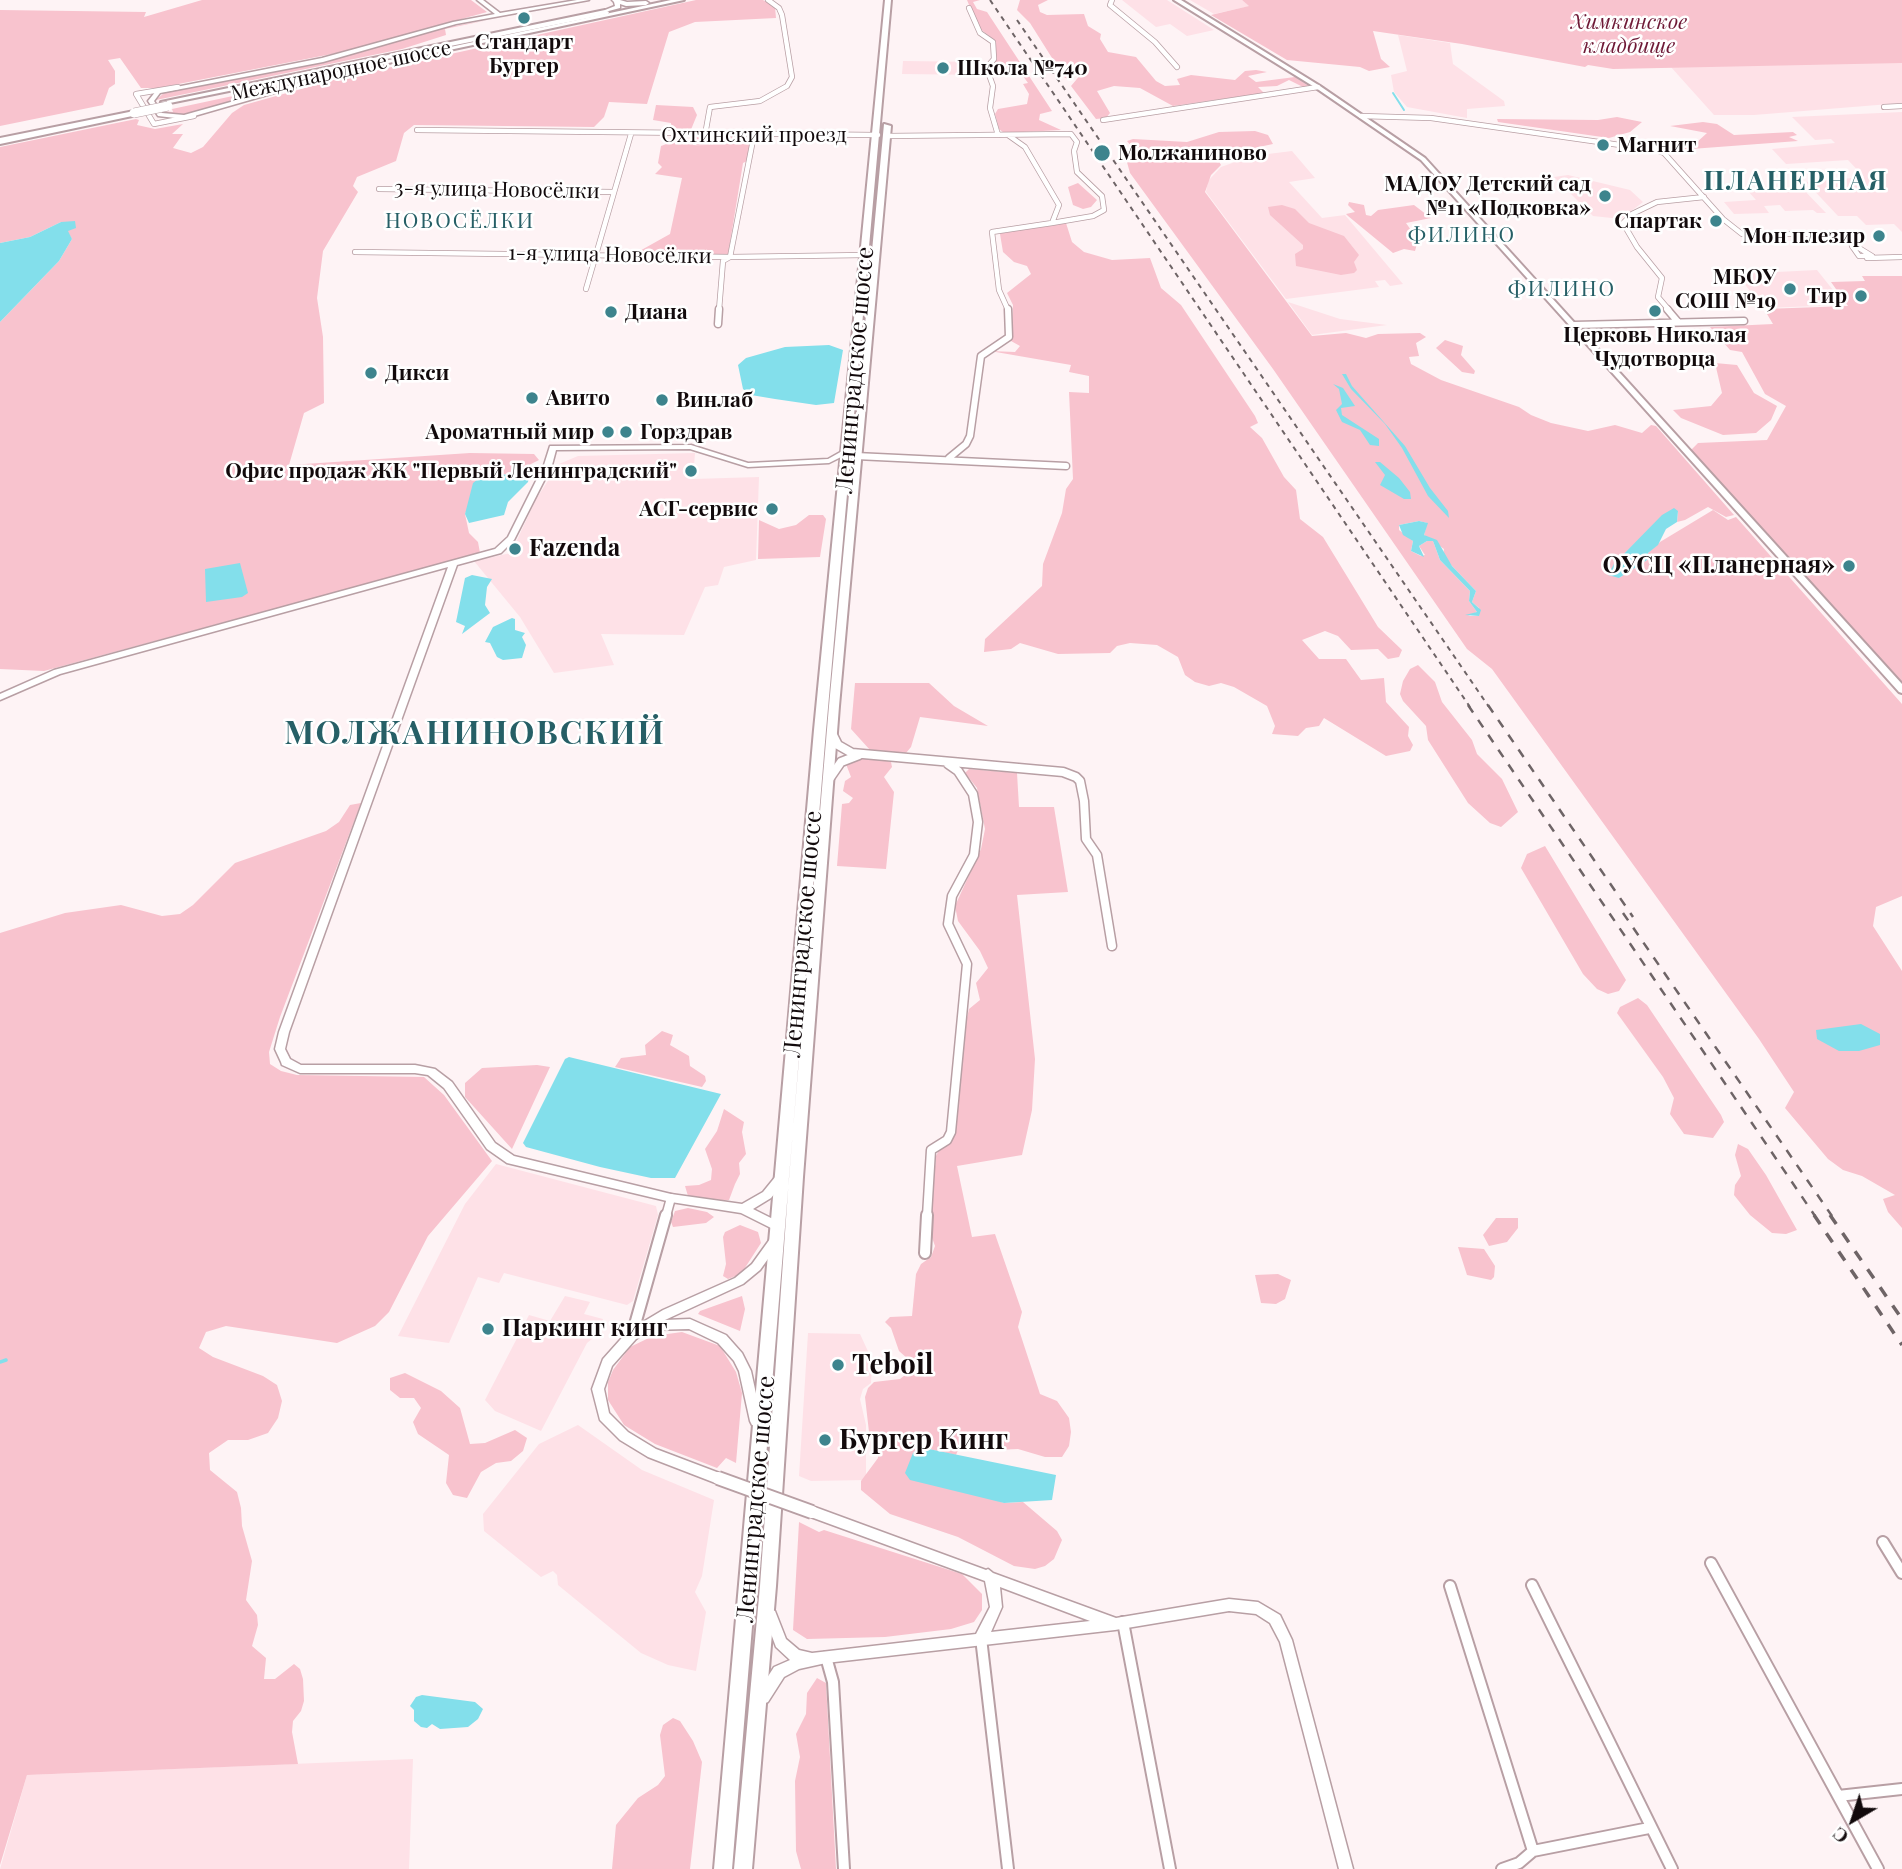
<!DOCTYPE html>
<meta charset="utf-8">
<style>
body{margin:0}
#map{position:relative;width:1902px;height:1869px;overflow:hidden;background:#fef3f5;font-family:"Playfair Display",serif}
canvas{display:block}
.north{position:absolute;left:1818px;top:1785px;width:70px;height:70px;-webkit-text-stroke:5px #fff;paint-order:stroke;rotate:219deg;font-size:19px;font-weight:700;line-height:28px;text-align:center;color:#120a0c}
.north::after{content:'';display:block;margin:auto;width:24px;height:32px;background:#120a0c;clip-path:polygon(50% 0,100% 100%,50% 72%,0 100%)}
</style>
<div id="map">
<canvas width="1902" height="1869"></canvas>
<div class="north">С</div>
</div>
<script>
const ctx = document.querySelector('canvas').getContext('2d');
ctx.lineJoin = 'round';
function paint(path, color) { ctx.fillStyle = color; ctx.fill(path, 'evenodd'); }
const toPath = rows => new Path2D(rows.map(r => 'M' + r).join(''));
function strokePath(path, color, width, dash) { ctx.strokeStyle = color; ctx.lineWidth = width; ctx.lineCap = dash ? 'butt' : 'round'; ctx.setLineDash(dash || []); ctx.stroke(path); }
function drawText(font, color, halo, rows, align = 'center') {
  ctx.font = font + ' "Playfair Display",serif'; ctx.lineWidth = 5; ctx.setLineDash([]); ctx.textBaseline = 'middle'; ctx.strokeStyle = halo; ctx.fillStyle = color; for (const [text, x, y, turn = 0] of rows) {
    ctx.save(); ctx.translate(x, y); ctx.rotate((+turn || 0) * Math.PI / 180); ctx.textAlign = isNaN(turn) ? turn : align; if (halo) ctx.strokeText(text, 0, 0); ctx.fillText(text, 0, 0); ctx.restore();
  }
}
paint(toPath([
 [1122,0,1167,0,1214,30,1187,36,1170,24,1156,27],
 [1190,0,1242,0,1250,6,1214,14],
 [1398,35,1450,43,1453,64,1504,101,1505,106,1467,109,1467,118,1407,107,1394,92,1391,75,1407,71],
 [903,61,982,62,986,75,902,74],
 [1902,61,1902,103,1754,115,1714,115,1670,66],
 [1902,112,1902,232,1894,224,1866,225,1857,216,1838,216,1806,182,1864,177,1848,160,1786,164,1772,149,1835,143,1831,139,1815,140,1792,117],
 [1292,151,1315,178,1289,182,1322,218,1345,215,1403,284,1390,286,1385,280,1375,281,1379,287,1286,299,1206,192,1208,181,1221,167,1252,156],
 [1568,175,1630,190,1643,202,1621,219,1593,216,1554,177],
 [1802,188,1826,213,1817,213,1813,210,1785,211,1780,205,1764,206,1769,213,1734,214,1724,202,1756,200,1748,191],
 [1817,270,1845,305,1763,308,1737,274],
 [1288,302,1340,319,1387,325,1312,335],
 [695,453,693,479,759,477,756,560,724,567,718,585,705,587,684,635,601,634,614,665,554,673,520,617,474,561,511,553,536,499,559,464,578,456],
 [496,1164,656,1206,658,1215,633,1301,627,1305,504,1273,499,1283,478,1277,449,1343,398,1336,465,1204],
 [565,1296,590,1302,584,1314,603,1319,598,1334,587,1343,541,1431,495,1411,485,1400,529,1315,550,1321],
 [808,1333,860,1334,872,1360,871,1383,863,1389,860,1399,866,1425,866,1480,811,1481,799,1476],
 [578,1425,642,1470,714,1500,702,1576,695,1592,706,1612,696,1671,668,1665,641,1653,558,1585,557,1575,553,1571,541,1577,484,1531,483,1514,539,1444],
 [413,1759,409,1869,0,1869,27,1775]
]), '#fee1e7');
paint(toPath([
 [202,0,471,0,487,12,342,52,158,88,141,88,120,58,108,60,115,71,115,84,109,88,103,105,0,126,0,10,146,12,144,17],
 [696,0,763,0,775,7,776,18,695,22,669,32,647,104,609,102,604,117,594,127,414,125,404,133,396,161,357,177,353,186,358,192,323,251,317,298,323,337,324,403,304,413,289,465,470,453,534,454,539,460,529,465,530,473,482,476,465,514,469,533,478,542,480,553,44,671,0,669,0,322,59,261,72,239,61,222,30,237,0,243,0,147,136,119,139,120,137,125,155,129,183,124,172,134,183,134,173,148,191,153,203,147,232,113,244,105,337,79],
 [951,0,980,0,973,2,977,9,987,12,1052,111,1040,114,1039,120,1061,130,1004,133,999,129,995,114,998,109,1027,104,1029,94,1023,84,1028,83,1018,69,999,70,995,68,995,41,978,27,967,0],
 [1020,0,1048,0,1038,5,1040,12,1047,15,1084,14,1088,26,1101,34,1100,39,1108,52,1136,57,1156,81,1165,86,1180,85,1177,79,1191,75,1235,80,1245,71,1256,70,1267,72,1248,76,1256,82,1295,77,1309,86,1305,88,1289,80,1277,86,1258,87,1264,93,1173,106,1140,88,1114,86,1097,91,1110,113,1106,118,1096,119,1071,86,1082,73,1070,67,1069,80,1064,77,1030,23,1017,10],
 [1242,0,1902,0,1902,63,1613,69,1588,65,1585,67,1462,44,1373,31,1381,59,1390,67,1369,71,1360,67,1287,60,1211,15,1249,6],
 [488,20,445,29,446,35,402,49,156,100,165,92,320,63,432,30],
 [303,81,183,116,161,111,173,112,172,109],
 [656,105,693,107,697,115,690,132,671,132,671,123,653,120],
 [1617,117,1642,122,1630,132,1609,138,1498,122,1497,119,1598,120],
 [1703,122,1717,124,1734,135,1793,132,1797,135,1789,137,1798,141,1678,150,1663,144,1696,143,1707,133,1670,126],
 [1255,131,1268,135,1273,144,1216,156,1221,165,1211,175,1205,192,1312,336,1346,333,1366,338,1378,334,1420,333,1426,337,1416,343,1419,356,1409,357,1411,364,1441,380,1519,407,1531,415,1551,423,1588,431,1615,425,1642,433,1651,425,1656,426,1734,515,1726,517,1708,507,1685,520,1677,522,1678,511,1660,519,1614,564,1613,568,1619,578,1647,560,1648,553,1660,542,1713,510,1728,520,1736,517,1902,704,1902,896,1876,907,1873,926,1902,971,1902,1228,1888,1212,1883,1199,1895,1195,1862,1176,1843,1170,1828,1159,1785,1108,1794,1092,1759,1039,1492,669,1467,649,1273,369,1130,173,1125,155,1135,151,1127,141,1133,139,1187,142,1219,132],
 [1419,521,1427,523,1424,535,1444,549,1443,555,1452,566,1476,591,1472,602,1479,608,1479,616,1468,616,1477,612,1469,601,1470,591,1440,560,1433,541,1427,541,1419,546,1425,555,1421,556,1411,551,1413,541,1399,530,1399,525],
 [696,136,709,136,709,145,713,137,719,136,751,137,747,161,743,163,728,255,636,253,670,234,682,178,655,174,662,167,658,163,661,146,680,139,693,142,693,145,707,146,696,145],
 [1078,183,1097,200,1091,207,1083,209,1073,205,1068,187],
 [1349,202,1364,205,1366,215,1371,216,1378,210,1414,205,1431,218,1406,223,1418,240,1415,251,1404,249,1393,253,1348,216,1346,214,1355,212,1348,205],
 [1282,205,1295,209,1309,223,1344,236,1359,255,1354,262,1357,270,1354,273,1341,275,1296,266,1295,254,1303,249,1303,245,1270,215,1268,207],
 [1066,223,1072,242,1084,252,1112,260,1150,258,1161,288,1181,305,1255,416,1258,423,1250,427,1262,438,1284,477,1296,490,1300,519,1323,537,1378,627,1402,650,1399,657,1388,659,1378,649,1351,650,1338,636,1325,631,1302,640,1319,659,1346,659,1361,680,1384,678,1386,702,1409,727,1408,736,1413,745,1410,751,1386,756,1324,718,1319,726,1306,728,1298,736,1272,734,1275,726,1267,706,1234,687,1221,683,1209,686,1195,682,1185,675,1178,657,1157,645,1130,643,1117,646,1110,653,1058,654,1020,643,1011,649,984,652,985,639,1042,586,1043,564,1062,513,1066,489,1073,479,1069,392,1089,393,1089,376,1069,372,1071,365,990,351,1015,352,1020,346,1011,341,1013,305,1007,293,1031,274,1027,266,1014,262,1003,252,1000,234,1003,230],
 [1862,276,1902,276,1902,682,1691,450,1698,443,1767,440,1786,406,1765,394,1742,352,1730,350,1710,327,1773,324,1764,309,1848,306,1831,282,1865,281],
 [1445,340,1463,346,1461,355,1475,371,1474,374,1462,372,1436,348],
 [1715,363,1737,365,1754,393,1777,406,1771,420,1756,433,1723,435,1681,418,1673,410,1711,406,1722,393],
 [809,515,823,515,826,519,820,557,758,559,759,520,779,529,796,525],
 [1418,665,1435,682,1442,702,1472,740,1477,754,1502,779,1518,812,1501,827,1490,823,1468,803,1428,740,1426,726,1403,701,1400,694,1403,681,1410,669],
 [855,683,929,683,954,706,988,726,920,717,911,747,906,753,870,750,851,729],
 [859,758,882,759,891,762,892,767,884,777,894,792,886,869,837,866,842,804,849,803,853,798,843,791,845,781,851,777,846,764],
 [969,769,1017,773,1019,807,1054,807,1068,892,1017,895,1035,1059,1032,1110,1022,1155,957,1166,972,1237,995,1234,1022,1312,1018,1327,1040,1394,1057,1401,1069,1418,1071,1432,1069,1446,1062,1457,1045,1457,1018,1449,968,1451,960,1445,956,1455,919,1447,990,1498,1004,1503,1023,1502,1057,1531,1062,1540,1054,1559,1045,1566,1035,1569,1014,1566,958,1537,890,1514,861,1490,861,1481,878,1458,877,1448,869,1432,865,1397,868,1388,874,1382,900,1379,910,1371,908,1359,899,1351,891,1328,885,1322,890,1317,912,1316,916,1274,921,1264,931,1257,935,1246,929,1229,936,1156,940,1148,950,1143,955,1133,960,1048,969,1009,980,1000,976,983,988,968,980,951,958,921,955,906,981,849,985,829,977,788,965,773],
 [361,803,280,1017,269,1052,270,1064,281,1071,297,1075,424,1077,444,1095,492,1161,428,1236,389,1312,375,1326,337,1343,226,1326,206,1332,199,1348,213,1357,263,1376,277,1385,282,1401,278,1418,268,1433,248,1440,228,1440,209,1453,210,1470,237,1492,241,1508,242,1526,252,1561,246,1600,257,1615,258,1625,252,1646,266,1658,264,1679,275,1679,294,1664,300,1669,303,1679,304,1701,301,1711,293,1721,292,1732,298,1764,27,1775,0,1865,0,933,65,913,121,905,162,916,180,914,193,905,235,863,326,831,339,822,350,805],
 [1545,846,1626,980,1619,991,1608,994,1597,989,1583,974,1521,868,1527,854],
 [1638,998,1647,1005,1721,1115,1724,1122,1713,1138,1684,1134,1670,1114,1674,1098,1663,1077,1617,1013,1620,1007],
 [662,1031,673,1035,670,1045,689,1056,690,1066,705,1076,706,1081,702,1087,615,1067,621,1058,646,1055,645,1045],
 [537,1065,550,1067,512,1149,465,1097,465,1083,482,1068],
 [724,1109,744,1122,742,1132,746,1154,739,1163,740,1174,735,1184,729,1200,714,1202,688,1196,685,1186,699,1185,711,1180,712,1169,705,1149,717,1131],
 [1738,1144,1748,1149,1766,1175,1797,1230,1786,1234,1772,1233,1750,1215,1734,1195,1735,1185,1741,1176,1735,1155],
 [688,1208,707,1212,714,1217,706,1223,673,1227,671,1222,675,1211],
 [1496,1218,1518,1218,1518,1228,1507,1242,1489,1246,1483,1235],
 [740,1225,758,1232,761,1243,741,1274,728,1279,723,1276,726,1264,723,1237,725,1232],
 [1458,1247,1484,1249,1495,1266,1494,1277,1491,1280,1467,1275],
 [1278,1274,1291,1280,1285,1299,1276,1304,1261,1303,1255,1275],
 [742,1296,745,1309,740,1331,698,1314,700,1311],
 [682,1332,720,1346,736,1372,742,1393,736,1463,726,1458,717,1468,655,1444,624,1425,608,1400,608,1382,613,1370,630,1347,653,1336],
 [405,1373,441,1391,460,1408,470,1444,485,1443,515,1430,527,1438,523,1451,511,1461,496,1463,481,1472,467,1498,453,1495,446,1483,449,1455,418,1434,413,1422,421,1408,414,1398,400,1398,390,1390,390,1378],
 [799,1522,819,1532,824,1530,962,1574,982,1594,982,1610,974,1622,951,1629,885,1637,807,1639,793,1630],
 [817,1678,826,1683,836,1869,801,1869,796,1851,795,1781,800,1757,796,1734,806,1714,807,1693],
 [673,1718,680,1721,693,1741,702,1762,690,1869,612,1869,616,1825,638,1798,658,1785,665,1776,660,1735,663,1725]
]), '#f8c3ce');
paint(toPath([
 [75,221,76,228,68,231,72,239,59,261,0,322,0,243,30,237,61,222],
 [829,345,843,350,834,403,816,405,775,399,751,395,743,389,738,365,746,358,785,347],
 [1342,374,1346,374,1352,386,1405,446,1430,488,1448,511,1449,518,1428,496,1402,448,1385,424,1351,389],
 [1333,384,1343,388,1355,406,1341,408,1342,415,1379,439,1379,446,1370,445,1360,430,1342,422,1336,410,1342,404,1339,389],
 [1375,462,1380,462,1399,478,1410,492,1411,499,1404,499,1380,485,1385,475],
 [530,473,528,482,508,502,504,515,469,523,465,514,473,483,482,476],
 [1674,508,1678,511,1677,522,1666,529,1658,545,1648,553,1647,560,1619,578,1608,575,1614,564,1662,515],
 [1419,521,1428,523,1424,535,1437,540,1452,566,1476,591,1472,602,1481,610,1479,616,1465,615,1477,612,1469,601,1470,591,1440,560,1433,541,1427,541,1419,546,1424,557,1411,551,1413,541,1403,535,1399,525],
 [240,563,248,593,242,597,206,602,205,569],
 [472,575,492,579,487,587,485,605,490,613,462,634,465,626,456,622,465,578],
 [512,618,515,619,515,630,525,633,522,637,526,645,522,658,503,660,497,657,490,643,485,642,493,627],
 [1861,1024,1880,1034,1880,1045,1859,1051,1839,1051,1817,1039,1816,1030],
 [569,1057,721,1094,675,1178,651,1178,600,1167,526,1147,523,1143,565,1059],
 [919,1447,1056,1475,1052,1500,1004,1503,910,1480,905,1473,913,1453],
 [422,1695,475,1702,483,1709,478,1719,468,1727,440,1729,432,1724,427,1728,421,1727,414,1721,414,1710,410,1706,416,1697]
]), '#83dfeb');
strokePath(toPath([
 [1393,93,1404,110]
]), '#83dfeb', 2);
strokePath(toPath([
 [0,1362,6,1360]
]), '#83dfeb', 3.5);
const minorFar3 = toPath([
 [1112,0,1110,5,1155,42,1177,67],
 [969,8,980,33,993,42,994,59,988,66,988,72,993,86,990,108,998,135],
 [178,87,136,94,154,124,194,116],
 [1884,107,1902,106],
 [1361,116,1431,118,1655,150,1664,153,1723,219,1742,234,1836,234,1872,256,1859,256,1852,246],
 [1103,120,1318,87],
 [417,130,878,135],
 [705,135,710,107,760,101,787,86,792,77,782,15,779,8,768,0],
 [1008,135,1025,147,1059,205,1052,223,992,232,999,290,1008,310],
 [886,136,1071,134,1077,142,1074,151,1077,172,1102,196,1104,210,1093,216,1052,223],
 [379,189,614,192],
 [355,252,730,257,865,255],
 [1867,258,1902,257],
 [586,289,631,134],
 [719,310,723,261,730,257,754,135],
 [1669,310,1658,297,1662,278,1637,247,1623,223,1632,214,1657,202,1704,197]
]);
const minorFar2 = toPath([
 [1667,309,1678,322],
 [718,324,719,309],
 [1574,325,1744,321],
 [856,456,1066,466],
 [949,458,966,444,970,436,981,356,1009,337,1008,309]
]);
const minorFar1 = toPath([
 [832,733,838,745,852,753,1063,772,1076,777,1080,781,1084,801,1086,839,1097,855,1112,946],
 [830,778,841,762,859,755],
 [666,1216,671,1198],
 [927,1216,931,1150,947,1140,951,1132,967,964,948,924,952,896,974,855,978,822,973,794,958,771,948,764]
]);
const minor = toPath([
 [925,1253,927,1215],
 [632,1335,666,1215],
 [1883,1542,1902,1573],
 [1711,1563,1878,1869],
 [1532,1585,1672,1869],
 [1450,1586,1533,1851],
 [1123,1622,1170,1869],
 [981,1638,1008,1869],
 [826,1657,833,1682,844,1869],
 [1838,1796,1902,1789],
 [1502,1869,1519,1863,1533,1851,1649,1828]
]);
const tertiary = toPath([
 [477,0,483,0,500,13,577,0,589,0,456,24,323,62,160,93,154,101,162,113,184,115,363,65,368,66,184,119,158,116,148,101,156,91,322,58,453,22,495,14,477,0],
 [612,0,620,0,627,2,646,1,649,3,646,5,626,6,620,4,620,8,605,12,605,10,615,6,614,2,612,0],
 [691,445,748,463,828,459,844,450,847,450,851,452,829,463,748,467,690,449,556,450,552,465,514,540,501,553,457,565,289,1032,285,1049,290,1059,301,1065,415,1065,435,1069,452,1082,495,1143,514,1156,671,1194,742,1204,763,1192,776,1176,780,1175,784,1176,785,1179,784,1182,771,1198,753,1209,783,1224,785,1227,783,1230,779,1232,741,1213,671,1202,507,1163,487,1149,444,1088,428,1075,415,1073,300,1073,282,1065,281,1062,275,1049,279,1032,448,567,60,674,0,700,0,694,54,670,495,549,508,537,544,465,550,446,691,445],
 [774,1237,778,1239,780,1242,778,1245,760,1270,743,1284,665,1320,690,1319,726,1335,742,1353,751,1371,762,1421,760,1425,756,1426,752,1425,750,1421,739,1371,734,1361,718,1343,689,1329,649,1330,636,1339,612,1366,604,1389,609,1413,628,1432,656,1449,722,1474,724,1478,722,1482,718,1484,648,1457,620,1440,600,1420,592,1389,603,1359,628,1331,663,1310,735,1278,752,1264,770,1239,774,1237],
 [812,1506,986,1570,988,1569,993,1573,1116,1618,1229,1599,1258,1602,1280,1615,1292,1640,1353,1869,1339,1869,1280,1642,1270,1623,1256,1614,1229,1611,1115,1630,826,1663,799,1669,784,1677,768,1702,763,1704,758,1702,756,1697,758,1692,774,1667,790,1660,776,1647,764,1615,765,1611,770,1609,775,1611,786,1639,799,1650,812,1653,976,1634,990,1607,985,1581,808,1516,806,1512,808,1508,812,1506],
 [1000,1587,1090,1621,991,1632,1002,1607,1000,1587]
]);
const secondary = toPath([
 [1174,0,1181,0,1320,86,1425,158,1902,684,1902,693,1899,692,1421,160,1316,88,1174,0]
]);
const trunk = toPath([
 [671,0,684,0,365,68,361,66,671,0],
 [885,0,891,0,826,730,732,1869,714,1869,814,730,885,0],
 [884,124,891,126,839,706,803,1177,776,1586,752,1869,734,1869,760,1586,789,1177,829,706,884,124]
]);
const motorway = toPath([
 [605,10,609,12,608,14,165,104,161,102,605,10],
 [134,111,137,111,137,115,0,144,0,138,134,111]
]);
strokePath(minorFar3, '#b89fa4', 6);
strokePath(minorFar2, '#b89fa4', 9);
strokePath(minorFar1, '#b89fa4', 11);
strokePath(minor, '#b89fa4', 14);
strokePath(tertiary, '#b89fa4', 3);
strokePath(secondary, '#b89fa4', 4);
strokePath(trunk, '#b89fa4', 4);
strokePath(motorway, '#b89fa4', 4);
strokePath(minorFar3, '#fff', 4.5);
strokePath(minorFar2, '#fff', 6);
strokePath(minorFar1, '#fff', 8);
strokePath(minor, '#fff', 10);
paint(tertiary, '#fff');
paint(secondary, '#fff');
paint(trunk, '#fff');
paint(motorway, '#fff');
strokePath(toPath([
 [990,0,1470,707],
 [1017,20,1489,707]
]), '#6e6466', 2, [5, 5]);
strokePath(toPath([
 [1468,705,1815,1216],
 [1488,705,1633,917],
 [1623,913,1832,1216]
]), '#6e6466', 2.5, [9, 9]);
strokePath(toPath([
 [1814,1215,1902,1345],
 [1830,1215,1902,1319]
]), '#6e6466', 3.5, [11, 11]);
const tertiaryBridge = toPath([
 [718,1478,812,1512]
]);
const motorwayBridge = toPath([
 [134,113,168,106]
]);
strokePath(tertiaryBridge, '#b89fa4', 16, []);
strokePath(motorwayBridge, '#b89fa4', 10, []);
strokePath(tertiaryBridge, '#fff', 12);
strokePath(motorwayBridge, '#fff', 9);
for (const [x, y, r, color] of [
 [524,18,7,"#3d848d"],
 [943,68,7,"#3d848d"],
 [1603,145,7,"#3d848d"],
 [1102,153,9,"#3d848d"],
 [1605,196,7,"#3d848d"],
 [1716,221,7,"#3d848d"],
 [1879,236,7,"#3d848d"],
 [1790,289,7,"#3d848d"],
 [1861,296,7,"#3d848d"],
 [1655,311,7,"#3d848d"],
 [611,312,7,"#3d848d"],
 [371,373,7,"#3d848d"],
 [532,398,7,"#3d848d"],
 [662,400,7,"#3d848d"],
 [608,432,7,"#3d848d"],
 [626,432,7,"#3d848d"],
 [691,471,7,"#3d848d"],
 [772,509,7,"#3d848d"],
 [515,549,7,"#3d848d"],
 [1849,566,7,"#3d848d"],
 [488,1329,7,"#3d848d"],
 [838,1365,7,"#3d848d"],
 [825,1440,7,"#3d848d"]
]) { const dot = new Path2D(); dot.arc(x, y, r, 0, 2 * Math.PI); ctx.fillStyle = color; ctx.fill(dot); strokePath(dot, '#fff', 2.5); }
drawText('italic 21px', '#6e1936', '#fff', [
 ["Химкинское",1629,22],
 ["кладбище",1629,46]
]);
drawText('bold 21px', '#120a0c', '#fff', [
 ["Стандарт",524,42,"center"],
 ["Бургер",524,66,"center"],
 ["Школа №740",957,68],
 ["Магнит",1617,145],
 ["Молжаниново",1118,153],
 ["МАДОУ Детский сад",1591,184,"right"],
 ["№11 «Подковка»",1591,208,"right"],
 ["Спартак",1702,221,"right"],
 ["Мон плезир",1865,236,"right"],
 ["МБОУ",1776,277,"right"],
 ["СОШ №19",1776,301,"right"],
 ["Тир",1847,296,"right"],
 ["Диана",625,312],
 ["Церковь Николая",1655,335,"center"],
 ["Чудотворца",1655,359,"center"],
 ["Дикси",385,373],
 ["Авито",546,398],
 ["Винлаб",676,400],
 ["Ароматный мир",594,432,"right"],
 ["Горздрав",640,432],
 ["Офис продаж ЖК \"Первый Ленинградский\"",677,471,"right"],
 ["АСГ-сервис",758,509,"right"]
], 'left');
drawText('21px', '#120a0c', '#fff', [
 ["Международное шоссе",341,71,-12],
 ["Охтинский проезд",754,135],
 ["3-я улица Новосёлки",497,190,1],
 ["1-я улица Новосёлки",610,255,1]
]);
ctx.letterSpacing = '2px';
drawText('21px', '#265f66', '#fff', [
 ["НОВОСЁЛКИ",460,221],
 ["ФИЛИНО",1462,235],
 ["ФИЛИНО",1562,289]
]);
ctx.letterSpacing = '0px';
drawText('24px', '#120a0c', '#fff', [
 ["Ленинградское шоссе",855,370,-85],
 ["Ленинградское шоссе",803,934,-85],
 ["Ленинградское шоссе",756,1499,-85]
]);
drawText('bold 24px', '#120a0c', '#fff', [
 ["Fazenda",529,549],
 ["ОУСЦ «Планерная»",1835,566,"right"],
 ["Паркинг кинг",502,1329]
], 'left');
ctx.letterSpacing = '2px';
drawText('bold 26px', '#265f66', '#fff', [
 ["ПЛАНЕРНАЯ",1796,182]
]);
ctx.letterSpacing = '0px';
drawText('bold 28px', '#120a0c', '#fff', [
 ["Teboil",852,1365],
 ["Бургер Кинг",839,1440]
], 'left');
ctx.letterSpacing = '2px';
drawText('bold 32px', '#265f66', '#fff', [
 ["МОЛЖАНИНОВСКИЙ",475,734]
]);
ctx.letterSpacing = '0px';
</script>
